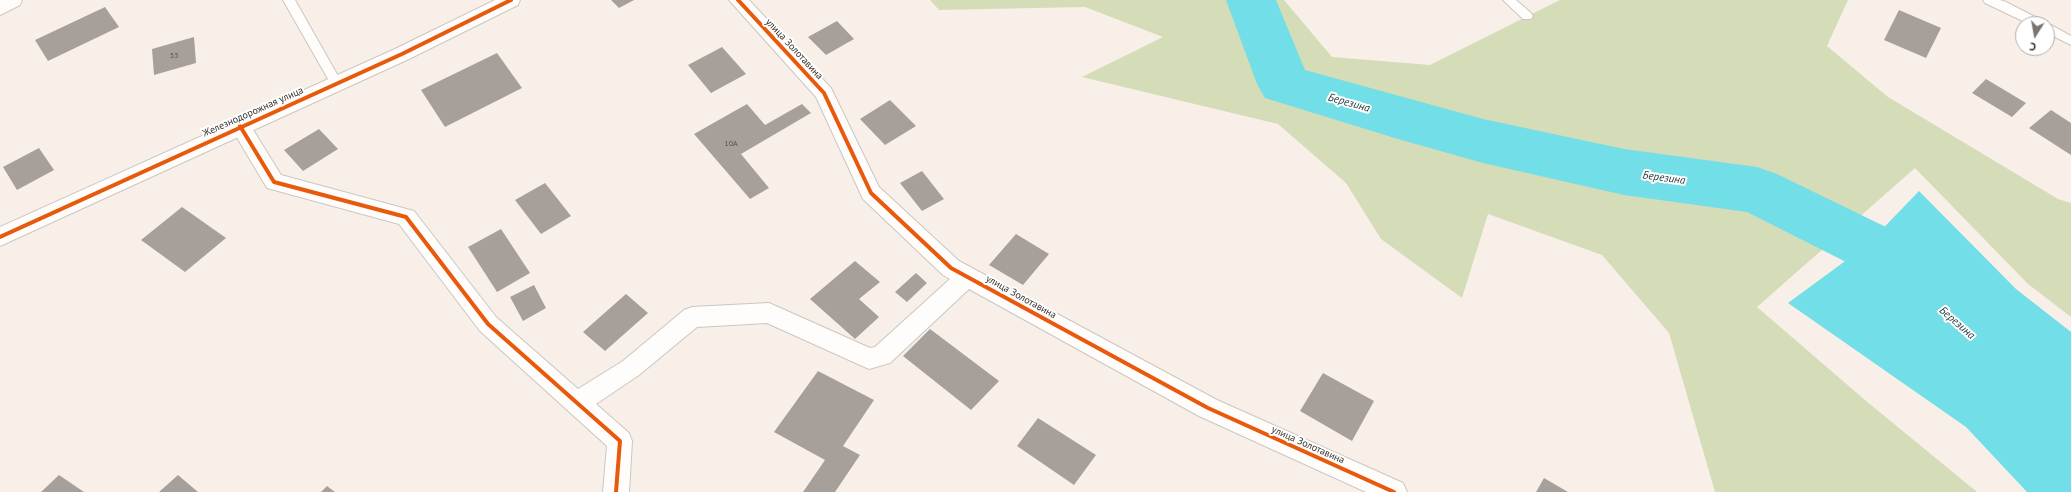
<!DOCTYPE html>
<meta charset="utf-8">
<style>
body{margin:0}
#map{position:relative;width:2071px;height:492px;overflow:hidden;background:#f8f0e8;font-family:"PT Sans",sans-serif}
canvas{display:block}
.north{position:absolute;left:2015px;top:16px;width:40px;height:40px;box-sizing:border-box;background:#fff;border:1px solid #afadab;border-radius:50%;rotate:191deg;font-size:11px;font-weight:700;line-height:16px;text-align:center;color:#38332d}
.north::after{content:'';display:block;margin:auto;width:14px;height:18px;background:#7b756e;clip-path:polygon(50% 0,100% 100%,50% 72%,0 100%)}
</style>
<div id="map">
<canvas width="2071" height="492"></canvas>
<div class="north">С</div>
</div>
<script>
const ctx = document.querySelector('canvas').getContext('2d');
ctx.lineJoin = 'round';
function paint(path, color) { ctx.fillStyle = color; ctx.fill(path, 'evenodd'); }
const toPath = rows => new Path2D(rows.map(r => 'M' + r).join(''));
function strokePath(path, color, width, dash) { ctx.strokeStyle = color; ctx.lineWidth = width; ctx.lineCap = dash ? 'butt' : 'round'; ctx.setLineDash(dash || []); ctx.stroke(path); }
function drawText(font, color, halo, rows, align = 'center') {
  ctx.font = font + ' "PT Sans",sans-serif'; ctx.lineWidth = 4; ctx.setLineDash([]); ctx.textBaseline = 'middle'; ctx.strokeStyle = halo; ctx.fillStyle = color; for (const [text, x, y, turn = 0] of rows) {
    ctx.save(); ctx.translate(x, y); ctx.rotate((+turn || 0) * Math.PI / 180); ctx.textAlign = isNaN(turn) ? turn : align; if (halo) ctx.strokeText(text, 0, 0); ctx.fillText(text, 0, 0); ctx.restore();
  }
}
paint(toPath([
 [930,0,1284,0,1332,57,1430,65,1560,0,1848,0,1827,46,1888,97,2058,199,2071,203,2071,317,2028,284,1915,168,1757,307,1865,400,1977,492,1715,492,1669,333,1602,255,1488,214,1462,298,1381,239,1346,183,1278,124,1082,77,1163,37,1085,7,939,10]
]), '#d5dcb8');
paint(toPath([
 [1919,191,2016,289,2071,332,2071,492,2027,492,1966,427,1788,303,1867,245]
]), '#72dee7');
paint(toPath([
 [1226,0,1276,0,1305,70,1483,119,1624,149,1757,167,1777,174,1888,228,1949,280,1958,299,1949,318,1928,325,1907,318,1846,262,1747,212,1624,195,1483,163,1398,139,1265,98,1257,84,1226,0]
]), '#72dee7');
paint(toPath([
 [611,0,634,0,619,8],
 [105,7,119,27,48,61,35,40],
 [1899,10,1941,28,1926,58,1884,40],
 [837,21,854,39,826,55,808,37],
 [194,37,196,63,154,75,152,49],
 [722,47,746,74,711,93,688,65],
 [497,53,522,88,445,127,421,90],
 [1986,79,2026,103,2012,117,1972,93],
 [890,100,916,126,885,145,860,119],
 [747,104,765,125,802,104,811,113,741,154,769,188,750,199,694,134],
 [2051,110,2071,123,2071,155,2029,128],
 [319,129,338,149,303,171,284,150],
 [39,148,54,170,17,190,3,167],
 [922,171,944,199,922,211,900,183],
 [545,183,571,216,541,234,515,200],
 [182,207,226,238,185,272,141,240],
 [501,229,530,273,497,292,468,247],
 [1016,234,1049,254,1023,285,989,265],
 [855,261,880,282,859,299,879,317,855,339,810,299],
 [916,273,927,283,907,302,895,292],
 [534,285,546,308,523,321,510,297],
 [626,294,648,313,605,351,583,332],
 [930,329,999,381,971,410,903,356],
 [818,371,874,400,843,446,860,455,835,492,803,492,825,460,774,432],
 [1323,373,1374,401,1352,441,1300,411],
 [1038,418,1096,455,1074,485,1017,446],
 [59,475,84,492,41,492],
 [178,475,198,492,159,492],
 [1544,478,1568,492,1536,492],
 [327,486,335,492,321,492]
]), '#a7a09a');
const lane = toPath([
 [283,0,295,0,342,83,340,86,332,86,283,0],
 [1503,0,1516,0,1531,13,1533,16,1531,19,1523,19,1503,0],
 [1983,0,2000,0,2006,2,2043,21,2045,24,2029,24,1985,3,1983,0],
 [2046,24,2047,24,2051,25,2071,36,2071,45,2047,33,2046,24]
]);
const street = toPath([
 [0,0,22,0,20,5,0,15,0,0],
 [729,0,749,0,831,88,879,187,959,261,1217,400,1403,483,1407,492,1366,492,1199,416,969,289,890,363,869,369,767,323,697,327,639,375,596,404,629,433,632,441,629,492,603,492,607,446,480,331,399,224,267,188,230,126,233,120,240,118,247,120,281,175,414,211,496,317,578,389,623,361,684,310,692,307,769,303,870,348,875,347,950,279,943,275,863,199,816,97,729,0]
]);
const secondary = toPath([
 [495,0,520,0,518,5,409,59,0,246,0,227,395,49,495,0]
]);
strokePath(lane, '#ccc6bf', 2);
strokePath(street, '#ccc6bf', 2);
strokePath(secondary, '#ccc6bf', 2);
paint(lane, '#fefdfc');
paint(street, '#fefdfc');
paint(secondary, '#fefdfc');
strokePath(toPath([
 [738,0,824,93,871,193,951,268,1208,408,1394,492],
 [240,126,274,182,406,217,488,324,620,441,616,492],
 [0,237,402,54,511,0]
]), '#e8590c', 4);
drawText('8px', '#544e48', null, [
 ["53",174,56],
 ["10А",731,144]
]);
drawText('10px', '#38332d', '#fff', [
 ["улица Золотавина",794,49,47],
 ["Железнодорожная улица",253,112,-24],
 ["улица Золотавина",1021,297,29],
 ["улица Золотавина",1308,445,24]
]);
drawText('italic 11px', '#243d40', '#fff', [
 ["Березина",1349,103,16],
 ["Березина",1664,178,8],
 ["Березина",1957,323,41]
]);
</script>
